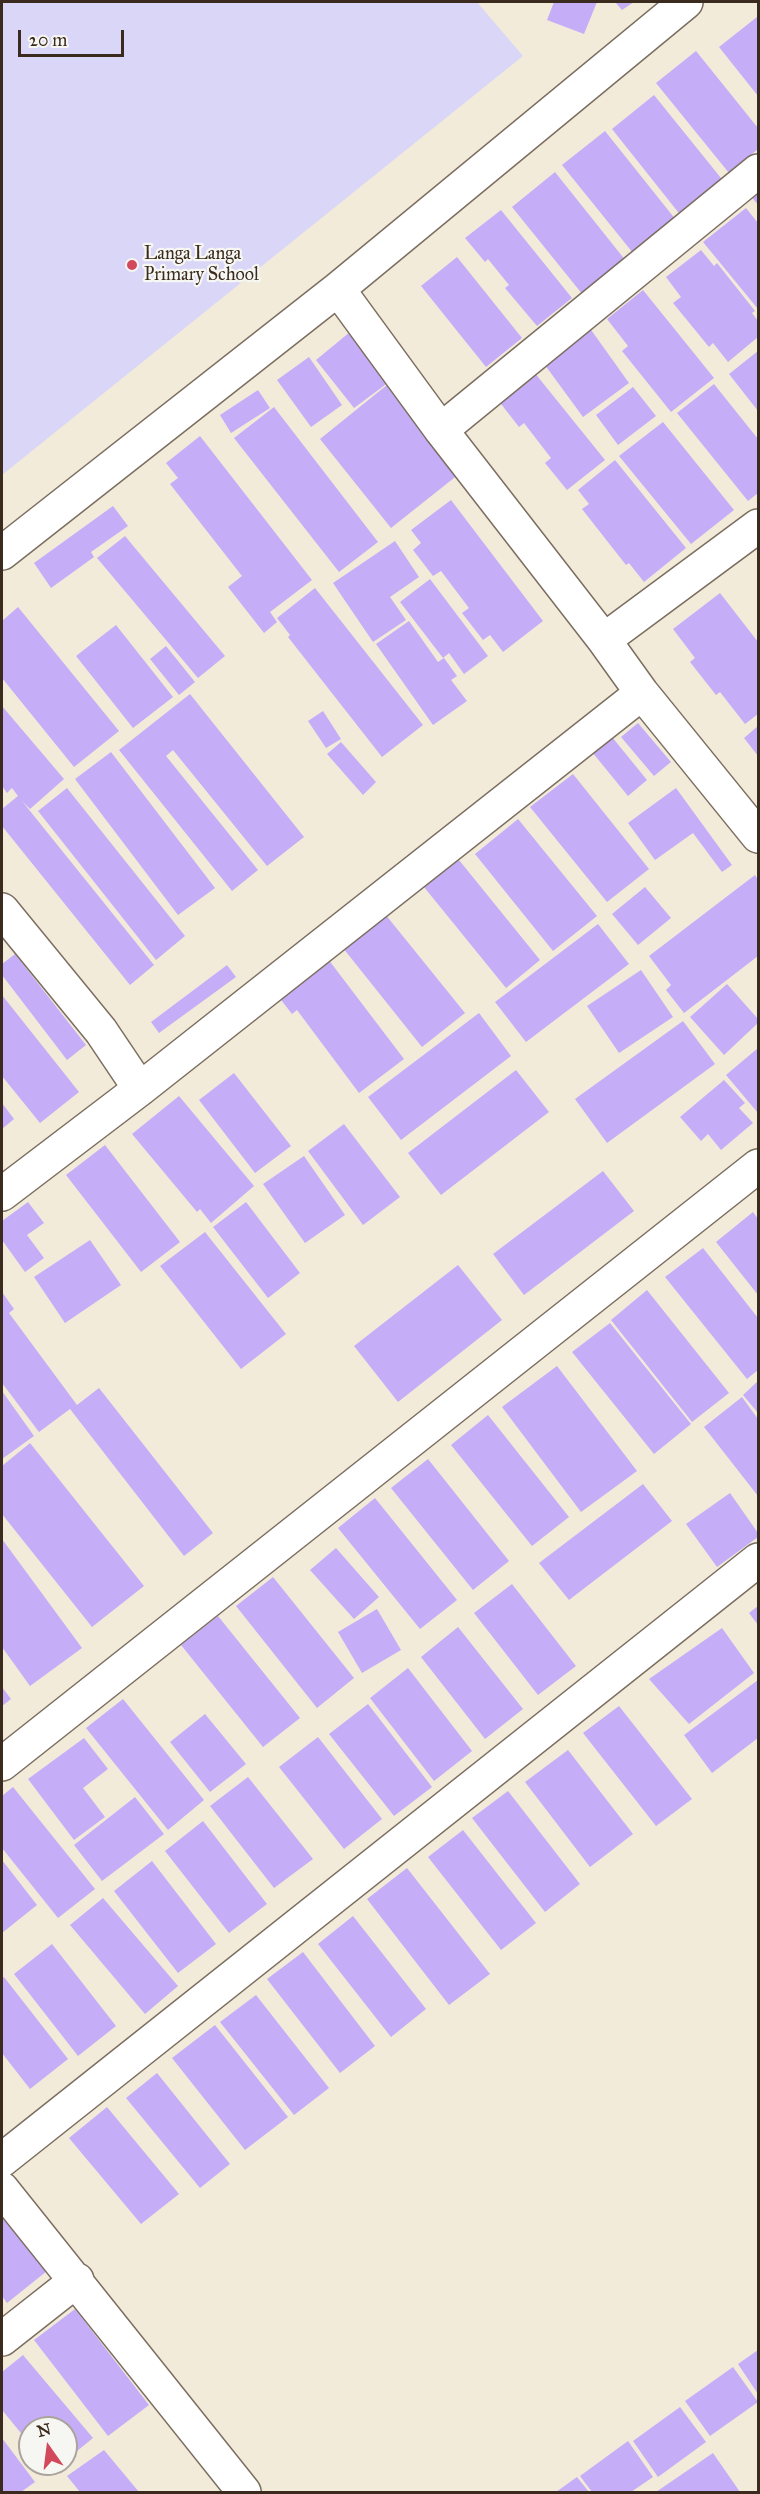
<!DOCTYPE html>
<style>
body{margin:0}
#map{position:relative;width:760px;height:2494px;overflow:hidden;background:#f2ebda;font-family:"IM FELL Great Primer",serif}
canvas{display:block}
.frame{position:absolute;inset:0;border:3px solid #3b2a1e;pointer-events:none}
.north{position:absolute;left:18px;top:2416px;width:60px;height:60px;box-sizing:border-box;background:#f6f6f2;border:2px solid #aba49d;border-radius:50%;rotate:346deg;font-size:16px;font-weight:700;line-height:24px;text-align:center;color:#3b2a1e}
.north::after{content:'';display:block;margin:auto;width:21px;height:27px;background:#d1495b;clip-path:polygon(50% 0,100% 100%,50% 72%,0 100%)}
.scale{position:absolute;left:18px;top:30px;width:106px;height:27px;box-sizing:border-box;border:3px solid #3b2a1e;border-top:0;padding-left:8px;font-size:18px;line-height:21px;white-space:nowrap;color:#3b2a1e;-webkit-text-stroke:4px #f6f6f2;paint-order:stroke}
</style>
<div id="map">
<canvas width="760" height="2494"></canvas>
<div class="frame"></div>
<div class="north">N</div>
<div class="scale">20 m</div>
</div>
<script>
const ctx = document.querySelector('canvas').getContext('2d');
ctx.lineJoin = 'round';
function paint(path, color) { ctx.fillStyle = color; ctx.fill(path, 'evenodd'); }
const toPath = rows => new Path2D(rows.map(r => 'M' + r).join(''));
function strokePath(path, color, width, dash) { ctx.strokeStyle = color; ctx.lineWidth = width; ctx.lineCap = dash ? 'butt' : 'round'; ctx.setLineDash(dash || []); ctx.stroke(path); }
function drawText(font, color, halo, rows, align = 'center') {
  ctx.font = font + ' "IM FELL Great Primer",serif'; ctx.lineWidth = 4.5; ctx.setLineDash([]); ctx.textBaseline = 'middle'; ctx.strokeStyle = halo; ctx.fillStyle = color; for (const [text, x, y, turn = 0] of rows) {
    ctx.save(); ctx.translate(x, y); ctx.rotate((+turn || 0) * Math.PI / 180); ctx.textAlign = isNaN(turn) ? turn : align; if (halo) ctx.strokeText(text, 0, 0); ctx.fillText(text, 0, 0); ctx.restore();
  }
}
paint(toPath([
 [2,2,477,2,523,56,2,475]
]), '#dad6f7');
paint(toPath([
 [554,2,597,2,584,34,547,20],
 [615,2,634,2,622,10],
 [757,17,758,19,758,96,719,47],
 [696,51,758,128,758,149,729,173,656,83],
 [654,95,725,183,682,217,612,129],
 [605,131,676,220,633,253,562,165],
 [555,172,626,261,583,295,512,207],
 [758,188,758,205,750,195],
 [746,208,758,223,758,309,703,242],
 [501,210,572,298,537,326,505,288,509,285,488,259,485,262,465,238],
 [701,250,714,266,717,263,755,311,752,313,758,321,758,337,728,362,713,343,709,347,673,303,681,297,666,277],
 [457,257,522,338,486,367,421,286],
 [643,290,714,378,671,412,622,351,628,346,607,319],
 [589,327,629,383,583,417,542,361],
 [350,332,389,382,354,408,316,360],
 [758,351,758,411,729,374],
 [309,357,342,405,311,427,277,380],
 [534,372,605,460,567,490,545,463,551,458,524,423,519,427,498,400],
 [714,384,758,439,758,493,748,501,677,413],
 [387,385,459,474,391,528,320,439],
 [633,387,656,416,618,445,596,415],
 [258,390,270,408,231,433,220,415],
 [274,407,378,542,339,572,234,438],
 [663,422,734,510,691,544,619,456],
 [200,436,312,580,270,612,277,622,264,633,228,587,242,576,170,484,178,478,166,463],
 [615,460,686,548,644,582,629,563,626,565,582,509,589,504,578,490],
 [451,500,543,621,503,652,490,635,483,640,462,613,469,608,441,571,433,576,413,550,421,543,411,530],
 [113,506,128,526,91,552,94,557,51,588,34,563],
 [125,536,225,656,198,678,97,558],
 [395,541,419,577,390,597,406,620,373,642,333,583],
 [430,579,488,656,464,674,449,653,443,658,400,602],
 [315,588,423,725,382,757,288,637,290,635,277,618],
 [720,593,758,642,758,714,745,724,720,692,716,695,690,662,695,658,673,629],
 [18,607,119,731,74,767,2,678,2,621],
 [409,621,438,662,444,658,457,676,451,680,467,701,433,725,376,644],
 [116,625,173,697,133,728,76,656],
 [166,646,195,682,179,695,150,659],
 [190,694,304,837,267,866,173,750,166,756,258,870,232,891,119,750],
 [2,706,64,779,30,809,22,801,154,965,130,985,2,826,2,809,18,796,12,788,7,793,2,786],
 [323,711,341,739,326,748,308,721],
 [638,723,671,762,654,776,621,737],
 [758,726,758,756,744,738],
 [612,737,647,780,628,796,592,752],
 [341,742,376,782,363,795,327,754],
 [111,752,215,888,178,915,75,779],
 [573,774,649,869,607,902,530,807],
 [67,788,185,936,156,960,38,811],
 [676,788,732,865,722,872,693,833,655,860,628,823],
 [518,819,597,916,553,951,475,854],
 [459,860,540,960,506,988,424,887],
 [755,875,758,880,758,956,684,1013,666,990,671,985,649,956],
 [645,887,671,918,638,945,612,914],
 [385,914,465,1013,422,1047,343,948],
 [598,924,629,964,526,1042,495,1002],
 [15,954,86,1045,67,1060,2,975,2,964],
 [328,959,404,1059,359,1093,297,1010,292,1014,278,996],
 [227,965,236,977,159,1033,151,1022],
 [641,970,673,1017,619,1053,587,1006],
 [727,984,758,1019,758,1023,724,1055,690,1017],
 [2,995,79,1092,40,1123,2,1076],
 [479,1013,511,1056,401,1140,368,1097],
 [683,1021,715,1064,607,1143,575,1099],
 [758,1048,758,1113,726,1075],
 [516,1070,549,1112,441,1195,408,1153],
 [234,1073,291,1146,255,1173,199,1100],
 [724,1080,745,1103,739,1108,753,1123,721,1150,708,1134,701,1141,680,1117],
 [179,1096,254,1186,211,1223,200,1209,197,1212,132,1134],
 [2,1103,14,1119,2,1129],
 [344,1124,400,1197,363,1225,308,1151],
 [105,1145,180,1242,141,1272,66,1175],
 [304,1156,345,1215,305,1243,263,1184],
 [603,1171,634,1211,524,1295,493,1254],
 [28,1202,44,1223,27,1235,44,1258,25,1272,2,1240,2,1221],
 [246,1202,300,1273,268,1298,213,1227],
 [753,1212,758,1219,758,1295,716,1242],
 [205,1232,286,1334,241,1369,160,1266],
 [90,1240,121,1285,65,1323,34,1277],
 [703,1248,758,1318,758,1370,747,1379,665,1277],
 [458,1265,502,1320,398,1402,354,1346],
 [647,1290,729,1393,692,1422,611,1320],
 [2,1292,14,1309,9,1313,77,1405,99,1388,213,1533,184,1556,70,1409,39,1432,2,1383],
 [610,1323,691,1424,654,1454,572,1352],
 [557,1366,637,1471,581,1512,502,1407],
 [758,1381,758,1413,743,1395],
 [2,1391,34,1436,2,1459],
 [742,1397,758,1419,758,1496,704,1427],
 [488,1415,569,1517,532,1546,451,1445],
 [30,1443,144,1586,92,1627,2,1514,2,1466],
 [428,1459,509,1561,473,1590,391,1488],
 [643,1484,672,1521,569,1600,539,1563],
 [730,1493,758,1533,758,1537,717,1567,686,1524],
 [375,1498,457,1600,420,1629,338,1528],
 [2,1539,82,1648,30,1686,2,1647],
 [336,1548,379,1597,354,1619,310,1570],
 [273,1577,354,1678,317,1708,236,1606],
 [512,1584,576,1666,538,1695,474,1613],
 [758,1606,758,1625,749,1613],
 [377,1609,401,1650,362,1673,338,1632],
 [218,1616,300,1718,263,1747,181,1645],
 [458,1627,523,1709,485,1739,421,1657],
 [722,1628,754,1673,689,1724,649,1679],
 [408,1668,472,1751,434,1781,370,1698],
 [758,1680,758,1738,712,1773,684,1735],
 [2,1687,11,1699,2,1706],
 [123,1699,204,1800,168,1830,86,1728],
 [368,1704,432,1787,394,1816,329,1734],
 [619,1706,692,1799,656,1826,583,1733],
 [205,1714,246,1764,210,1792,170,1742],
 [318,1737,382,1819,344,1849,279,1767],
 [84,1738,108,1769,83,1788,105,1817,74,1840,28,1779],
 [568,1750,633,1834,590,1867,525,1782],
 [248,1777,313,1859,274,1888,210,1806],
 [13,1787,95,1889,58,1918,2,1848,2,1796],
 [508,1791,580,1884,545,1912,472,1818],
 [135,1797,164,1834,102,1881,74,1845],
 [203,1821,267,1904,229,1933,165,1851],
 [463,1830,536,1923,501,1950,428,1857],
 [2,1860,37,1905,2,1933],
 [152,1861,216,1944,178,1973,114,1891],
 [407,1868,490,1974,449,2005,367,1899],
 [103,1898,178,1986,145,2014,70,1925],
 [353,1916,426,2009,391,2037,318,1944],
 [52,1944,116,2026,78,2056,14,1974],
 [303,1952,375,2046,340,2073,267,1979],
 [4,1977,68,2059,30,2089,2,2053,2,1979],
 [256,1995,329,2088,294,2115,220,2022],
 [215,2025,288,2117,245,2150,172,2058],
 [157,2073,230,2164,200,2188,126,2098],
 [107,2107,179,2194,141,2224,69,2138],
 [2,2213,47,2271,7,2303,2,2296],
 [75,2309,149,2405,108,2436,34,2340],
 [758,2350,758,2394,738,2364],
 [23,2355,93,2438,66,2460,66,2428,30,2428,30,2444,2,2410,2,2372],
 [733,2367,758,2402,710,2436,685,2401],
 [680,2407,706,2442,658,2477,633,2441],
 [2,2438,35,2482,21,2492,2,2492],
 [628,2441,653,2477,631,2492,592,2492,580,2476],
 [104,2450,139,2492,80,2492,67,2476],
 [713,2453,740,2492,656,2492],
 [47,2464,61,2464,53,2471],
 [577,2477,589,2492,556,2492]
]), '#c5adf8');
const street = toPath([
 [338,289,441,430,604,640,642,693,758,836],
 [441,430,758,171],
 [2,553,338,289,686,2],
 [604,640,758,526],
 [2,910,101,1031,140,1089],
 [2,1194,140,1089,642,693],
 [2,1764,758,1166],
 [2,2160,758,1560],
 [2,2189,244,2492],
 [2,2339,77,2280]
]);
strokePath(street, '#7b6e60', 36);
strokePath(street, '#fff', 33);
for (const [x, y, r, color] of [
 [132,265,6,"#d1495b"]
]) { const dot = new Path2D(); dot.arc(x, y, r, 0, 2 * Math.PI); ctx.fillStyle = color; ctx.fill(dot); strokePath(dot, '#f6f6f2', 2); }
drawText('18px', '#3b2a1e', '#f6f6f2', [
 ["Langa Langa",144,255],
 ["Primary School",144,276]
], 'left');
</script>
